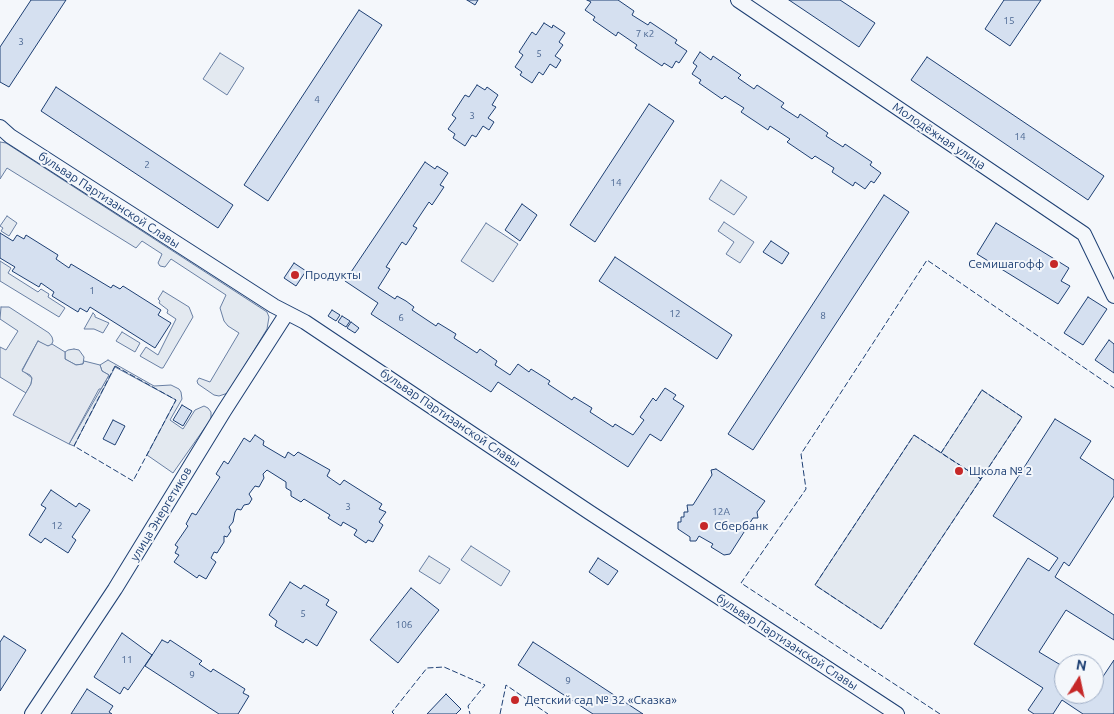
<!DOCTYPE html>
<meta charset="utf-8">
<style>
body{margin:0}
#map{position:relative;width:1114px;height:714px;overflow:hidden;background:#f4f7fb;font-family:Ubuntu,sans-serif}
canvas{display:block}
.north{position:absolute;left:1054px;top:654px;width:50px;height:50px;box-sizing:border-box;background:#f4f7fb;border:1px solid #9eadc5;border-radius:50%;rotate:10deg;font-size:14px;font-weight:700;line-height:20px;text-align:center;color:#1d3f73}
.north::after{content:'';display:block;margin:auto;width:18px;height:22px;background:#c62828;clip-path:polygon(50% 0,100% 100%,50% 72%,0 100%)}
</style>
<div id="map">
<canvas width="1114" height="714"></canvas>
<div class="north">N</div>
</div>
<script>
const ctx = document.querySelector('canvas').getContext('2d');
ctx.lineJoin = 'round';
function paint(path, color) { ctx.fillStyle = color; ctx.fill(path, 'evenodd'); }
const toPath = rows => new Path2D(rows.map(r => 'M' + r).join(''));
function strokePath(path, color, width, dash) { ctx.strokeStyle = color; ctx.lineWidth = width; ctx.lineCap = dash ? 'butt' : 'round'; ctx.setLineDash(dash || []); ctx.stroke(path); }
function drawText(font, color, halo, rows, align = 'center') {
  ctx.font = font + ' Ubuntu,sans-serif'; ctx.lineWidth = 4; ctx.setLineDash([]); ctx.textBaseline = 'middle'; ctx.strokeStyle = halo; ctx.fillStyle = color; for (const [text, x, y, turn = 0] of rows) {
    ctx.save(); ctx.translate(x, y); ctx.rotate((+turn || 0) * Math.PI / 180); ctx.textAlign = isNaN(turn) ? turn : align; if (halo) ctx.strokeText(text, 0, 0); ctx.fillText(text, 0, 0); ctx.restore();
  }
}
const green = toPath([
 [220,53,244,68,227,95,203,79,220,53],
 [0,142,6,143,267,312,269,317,267,329,228,393,219,396,214,395,198,384,197,381,199,378,210,382,239,333,228,326,224,321,220,308,226,295,171,259,165,267,160,266,158,263,162,254,142,241,136,248,7,168,0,179,0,142],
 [721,180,747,197,734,215,709,199,721,180],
 [7,216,17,223,9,236,1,231,3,228,0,226,7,216],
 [724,222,754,242,740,263,726,254,734,242,718,231,724,222],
 [486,223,518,244,493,282,461,261,486,223],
 [0,261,11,268,8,273,38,292,41,289,49,294,48,297,65,308,59,317,0,281,0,261],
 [163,291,189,307,193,317,163,368,161,368,140,356,146,347,158,355,176,319,167,313,168,310,159,303,160,301,158,299,163,291],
 [1,307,9,307,49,333,52,337,53,341,51,346,46,346,38,341,22,370,32,378,31,384,26,393,0,377,0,347,6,350,18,331,0,319,1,307],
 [93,313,95,315,95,317,109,323,103,333,94,329,84,329,93,313],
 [122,332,140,343,135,352,116,341,122,332],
 [74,349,79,350,84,357,83,364,76,365,65,359,65,352,68,350,74,349],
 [108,360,154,386,171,385,179,389,181,392,182,399,170,420,183,429,195,410,204,406,208,408,211,412,211,419,173,473,147,455,176,400,115,367,74,446,69,444,109,375,102,371,100,365,108,360],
 [982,390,1022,417,881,629,815,585,914,435,941,453,982,390],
 [471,546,510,571,501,586,461,560,471,546],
 [429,556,450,569,440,584,419,571,429,556]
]);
paint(green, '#e3e9f0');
strokePath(green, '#687fa3', 1);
const parking = toPath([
 [38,341,48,346,52,344,65,352,65,359,76,365,83,364,84,361,100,365,102,371,109,375,101,389,99,389,69,444,13,415,31,384,32,378,30,375,22,371,38,341]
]);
paint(parking, '#e3e8f0');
strokePath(parking, '#687fa3', 1);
const building = toPath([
 [31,0,66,0,9,87,0,82,0,47,31,0],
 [467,0,478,0,475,5,467,0],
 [587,0,618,0,634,11,632,15,648,25,650,22,677,40,675,43,687,51,679,63,676,61,672,68,664,63,662,66,635,48,637,45,618,32,616,36,593,20,595,17,585,10,591,2,587,0],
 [789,0,840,0,875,23,859,47,789,0],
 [1004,0,1041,0,1010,46,985,29,1004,0],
 [359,10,382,25,268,201,244,185,359,10],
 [544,23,552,28,553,25,565,33,559,42,563,45,555,56,561,60,556,68,550,64,543,75,539,72,532,83,520,75,522,72,515,67,523,55,519,52,532,32,536,35,544,23],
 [700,52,711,60,713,56,741,75,738,78,754,89,757,85,784,103,781,107,798,118,800,114,828,133,826,136,843,147,845,144,872,162,870,165,881,173,874,183,871,181,865,189,855,182,853,186,832,172,834,168,815,156,812,159,787,142,790,139,770,126,768,130,741,112,744,108,725,96,722,99,699,83,701,80,692,74,697,66,693,63,700,52],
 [927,57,1104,176,1088,200,911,80,927,57],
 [477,85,485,90,487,87,498,95,492,105,496,107,488,118,494,122,489,130,483,126,476,137,472,135,465,146,453,138,455,134,448,129,456,118,452,115,465,95,469,97,477,85],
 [56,87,233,205,218,228,41,111,56,87],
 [649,104,674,121,595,242,570,225,649,104],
 [425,162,435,169,437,166,448,173,440,185,444,187,432,205,429,202,413,226,417,228,406,245,402,242,386,267,390,269,378,288,395,299,397,296,406,301,414,307,412,310,436,326,438,323,456,334,454,338,477,353,480,349,497,361,495,365,510,375,518,364,529,372,531,369,550,381,548,384,572,400,574,397,592,408,590,412,613,427,615,424,633,435,644,420,640,417,653,398,656,401,665,388,676,395,673,399,684,406,661,441,650,434,628,467,498,382,491,392,371,314,378,303,345,281,425,162],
 [884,195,909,212,753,450,728,434,884,195],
 [522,204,537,215,520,241,505,230,522,204],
 [996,223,1069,268,1061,281,1070,286,1058,304,977,254,996,223],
 [0,233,13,241,17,235,24,239,26,235,58,255,56,259,69,268,71,264,111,288,113,285,120,289,123,286,161,310,158,315,171,323,155,348,90,307,87,312,80,308,78,312,52,296,54,292,41,283,39,287,12,271,15,267,0,258,0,233],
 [771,241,789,253,782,264,763,252,771,241],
 [615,257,732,335,717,359,599,281,615,257],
 [294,263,306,271,296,286,284,278,294,263],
 [1088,297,1107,309,1083,345,1064,333,1088,297],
 [332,310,340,315,336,321,328,316,332,310],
 [342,316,350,321,346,327,338,322,342,316],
 [351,322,359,328,355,333,347,328,351,322],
 [1109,340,1114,344,1114,373,1095,360,1109,340],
 [182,405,192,411,183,426,173,420,182,405],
 [1055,419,1091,441,1080,458,1114,480,1114,496,1069,566,1064,562,1055,577,1114,615,1114,640,1066,610,1039,652,1064,667,1064,694,1094,694,1094,686,1096,687,1114,660,1114,714,1083,714,1062,700,1053,714,1034,714,1028,710,1043,688,974,644,1028,558,1049,571,1058,558,993,516,1055,419],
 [113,420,125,426,115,445,103,439,113,420],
 [255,435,264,441,263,445,285,458,288,452,294,456,298,452,330,470,327,476,340,485,344,480,382,504,379,509,386,512,379,522,383,525,373,542,368,540,366,543,354,535,357,530,343,522,341,526,328,518,330,515,304,499,301,502,291,496,291,491,286,488,286,482,267,470,263,474,264,478,259,487,255,486,249,494,252,499,249,504,244,505,241,510,237,509,235,512,233,522,229,527,231,531,227,537,224,536,224,542,217,553,214,552,211,558,216,562,206,579,199,575,197,578,174,562,179,555,175,553,178,547,175,545,188,526,186,524,192,513,196,515,220,477,216,474,224,461,228,464,244,438,250,442,255,435],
 [716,469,765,501,757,512,758,518,753,518,730,554,724,555,711,547,713,544,699,536,696,541,690,541,690,537,678,529,678,522,681,522,681,517,684,517,684,512,688,512,687,505,693,505,712,475,711,470,716,469],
 [51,490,76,507,79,503,90,510,72,537,76,540,68,553,45,538,41,543,29,535,46,508,41,505,51,490],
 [598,558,618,571,608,585,589,572,598,558],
 [290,582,301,589,304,585,329,600,326,605,337,612,317,646,306,639,303,643,275,626,277,621,269,615,290,582],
 [411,588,439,610,398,663,370,640,411,588],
 [122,633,152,655,128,690,124,687,120,694,94,677,122,633],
 [4,636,26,650,0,691,0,642,4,636],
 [162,640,168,643,170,640,202,661,199,664,211,672,213,669,245,689,243,693,249,696,238,714,219,714,145,666,162,640],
 [533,642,550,653,643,714,593,714,518,665,533,642],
 [87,689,113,706,109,712,112,714,71,714,87,689],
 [446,694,461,709,456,714,427,714,446,694]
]);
paint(building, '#d5e0f0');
strokePath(building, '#1d3f73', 1);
const street = toPath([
 [738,0,1084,234,1114,296],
 [0,127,10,136,274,306,305,322,589,512,897,714],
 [32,714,115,589,224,411,287,313]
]);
strokePath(street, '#1d3f73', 16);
strokePath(street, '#f4f7fb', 14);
strokePath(toPath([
 [115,366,176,400,133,481,74,446,115,366],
 [982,390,1022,417,981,479,941,453,982,390],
 [914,435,981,479,881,629,815,585,914,435],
 [394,714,392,712,427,668,444,667,485,685,468,706,470,714],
 [500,714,506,685,548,714],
 [940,714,741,583,806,489,801,454,927,260,1114,388]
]), '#1d3f73', 1, [6, 2.5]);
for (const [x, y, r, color] of [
 [1054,264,5,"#c62828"],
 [295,275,5,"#c62828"],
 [959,471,5,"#c62828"],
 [704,526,5,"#c62828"],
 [515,700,5,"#c62828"]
]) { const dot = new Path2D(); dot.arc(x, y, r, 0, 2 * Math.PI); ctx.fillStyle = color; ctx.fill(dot); strokePath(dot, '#f4f7fb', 2); }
drawText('10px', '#4b6792', null, [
 ["15",1009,21],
 ["7 к2",645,34],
 ["3",21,42],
 ["5",539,54],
 ["4",317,100],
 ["3",472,116],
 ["14",1020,137],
 ["2",147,165],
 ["14",616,183],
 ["1",92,291],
 ["12",675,314],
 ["8",823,316],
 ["6",401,318],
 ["3",348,507],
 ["12А",721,512],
 ["12",57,526],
 ["5",303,614],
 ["106",404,625],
 ["11",127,660],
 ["9",192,675],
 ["9",568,681]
]);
drawText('12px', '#1d3f73', '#f4f7fb', [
 ["Молодёжная улица",939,136,34],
 ["бульвар Партизанской Славы",109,200,33],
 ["бульвар Партизанской Славы",450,418,34],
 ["улица Энергетиков",161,514,-59],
 ["бульвар Партизанской Славы",787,642,33]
]);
drawText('12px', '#1d3f73', '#f4f7fb', [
 ["Семишагофф",1044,264,"right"],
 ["Продукты",305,275],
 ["Школа № 2",969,471],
 ["Сбербанк",714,526],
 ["Детский сад № 32 «Сказка»",525,700]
], 'left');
</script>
